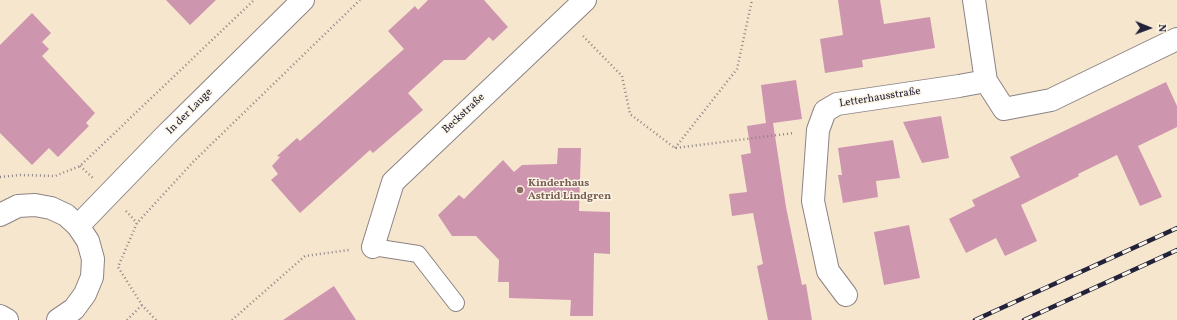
<!DOCTYPE html>
<meta charset="utf-8">
<style>
body{margin:0}
#map{position:relative;width:1177px;height:320px;overflow:hidden;background:#f7e6ce;font-family:Vollkorn,serif}
canvas{display:block}
.north{position:absolute;left:1129px;top:8px;width:40px;height:40px;-webkit-text-stroke:3px #fcf5e5;paint-order:stroke;rotate:91deg;font-size:11px;font-weight:700;line-height:16px;text-align:center;color:#22223b}
.north::after{content:'';display:block;margin:auto;width:14px;height:18px;background:#22223b;clip-path:polygon(50% 0,100% 100%,50% 72%,0 100%)}
</style>
<div id="map">
<canvas width="1177" height="320"></canvas>
<div class="north">N</div>
</div>
<script>
const ctx = document.querySelector('canvas').getContext('2d');
ctx.lineJoin = 'round';
function paint(path, color) { ctx.fillStyle = color; ctx.fill(path, 'evenodd'); }
const toPath = rows => new Path2D(rows.map(r => 'M' + r).join(''));
function strokePath(path, color, width, dash) { ctx.strokeStyle = color; ctx.lineWidth = width; ctx.lineCap = dash ? 'butt' : 'round'; ctx.setLineDash(dash || []); ctx.stroke(path); }
function drawText(font, color, halo, rows, align = 'center') {
  ctx.font = font + ' Vollkorn,serif'; ctx.lineWidth = 3; ctx.setLineDash([]); ctx.textBaseline = 'middle'; ctx.strokeStyle = halo; ctx.fillStyle = color; for (const [text, x, y, turn = 0] of rows) {
    ctx.save(); ctx.translate(x, y); ctx.rotate((+turn || 0) * Math.PI / 180); ctx.textAlign = isNaN(turn) ? turn : align; if (halo) ctx.strokeText(text, 0, 0); ctx.fillText(text, 0, 0); ctx.restore();
  }
}
paint(toPath([
 [166,0,216,0,190,25],
 [428,0,484,0,508,27,493,41,489,37,465,60,444,60,408,93,423,110,373,153,370,150,300,213,271,180,278,174,272,166,280,157,277,156,297,138,300,141,404,49,388,31,415,6,418,10],
 [838,0,880,0,884,24,930,17,935,48,862,60,863,67,825,73,820,39,843,35],
 [32,13,51,33,42,42,49,49,42,56,95,113,86,123,89,126,58,157,49,148,32,165,0,133,0,45],
 [796,80,802,119,773,123,786,207,802,285,806,284,812,320,768,320,757,266,763,264,753,213,732,216,729,194,747,192,741,155,751,153,747,126,766,123,761,85],
 [1166,82,1177,106,1177,127,1138,146,1162,197,1140,206,1117,155,1078,174,1079,176,1021,205,1037,241,1005,256,996,238,966,253,949,219,975,206,972,200,1020,177,1010,157],
 [941,116,949,158,922,163,903,122],
 [893,140,900,178,876,181,878,197,843,203,838,175,842,175,838,148],
 [558,148,581,148,579,211,610,212,610,254,594,253,593,316,570,316,571,300,509,298,509,282,498,282,499,260,476,236,452,236,438,215,459,195,464,199,503,160,514,172,522,165,557,164],
 [909,225,920,278,884,285,874,232],
 [334,286,356,320,283,320]
]), '#cd95ae');
const service = toPath([
 [373,247,418,254,456,303]
]);
const minor = toPath([
 [974,0,986,81,1004,109,1051,100,1177,39],
 [373,247,393,182,585,0],
 [846,295,828,271,813,201,818,130,825,111,837,104,959,86,986,81]
]);
const tertiary = toPath([
 [78,226,168,133,303,0]
]);
const secondary = toPath([
 [0,215,18,206,35,205,51,208,66,215,78,226,88,241,93,259,92,277,85,294,74,309,58,320],
 [0,316,7,320]
]);
strokePath(service, '#8c8484', 18);
strokePath(minor, '#8c8484', 24);
strokePath(tertiary, '#8c8484', 24);
strokePath(secondary, '#8c8484', 24);
strokePath(toPath([
 [583,36,622,76,630,114,675,148,794,133],
 [675,148,737,69,752,0],
 [80,166,93,178],
 [0,177,20,175,55,176,80,166,254,0],
 [126,211,137,223],
 [127,320,142,305],
 [156,320,142,305,118,267,137,223,194,161,360,0],
 [232,320,305,256,349,250]
]), '#8c8484', 2.5, [1, 3]);
strokePath(service, '#fff', 16);
strokePath(minor, '#fff', 22);
strokePath(tertiary, '#fff', 22);
strokePath(secondary, '#fff', 22);
const rail = toPath([
 [975,320,1177,228],
 [1024,320,1177,250]
]);
strokePath(rail, '#22223b', 4.5);
strokePath(rail, '#fcf5e5', 3, [9]);
for (const [x, y, r, color] of [
 [520,190,4,"#8d6e63"]
]) { const dot = new Path2D(); dot.arc(x, y, r, 0, 2 * Math.PI); ctx.fillStyle = color; ctx.fill(dot); strokePath(dot, '#fcf5e5', 1.5); }
drawText('11px', '#22223b', '#fcf5e5', [
 ["Letterhausstraße",880,98,-9],
 ["In der Lauge",190,112,-45],
 ["Beckstraße",464,114,-43]
]);
drawText('bold 11px', '#785e54', '#fcf5e5', [
 ["Kinderhaus",528,184],
 ["Astrid Lindgren",528,197]
], 'left');
</script>
